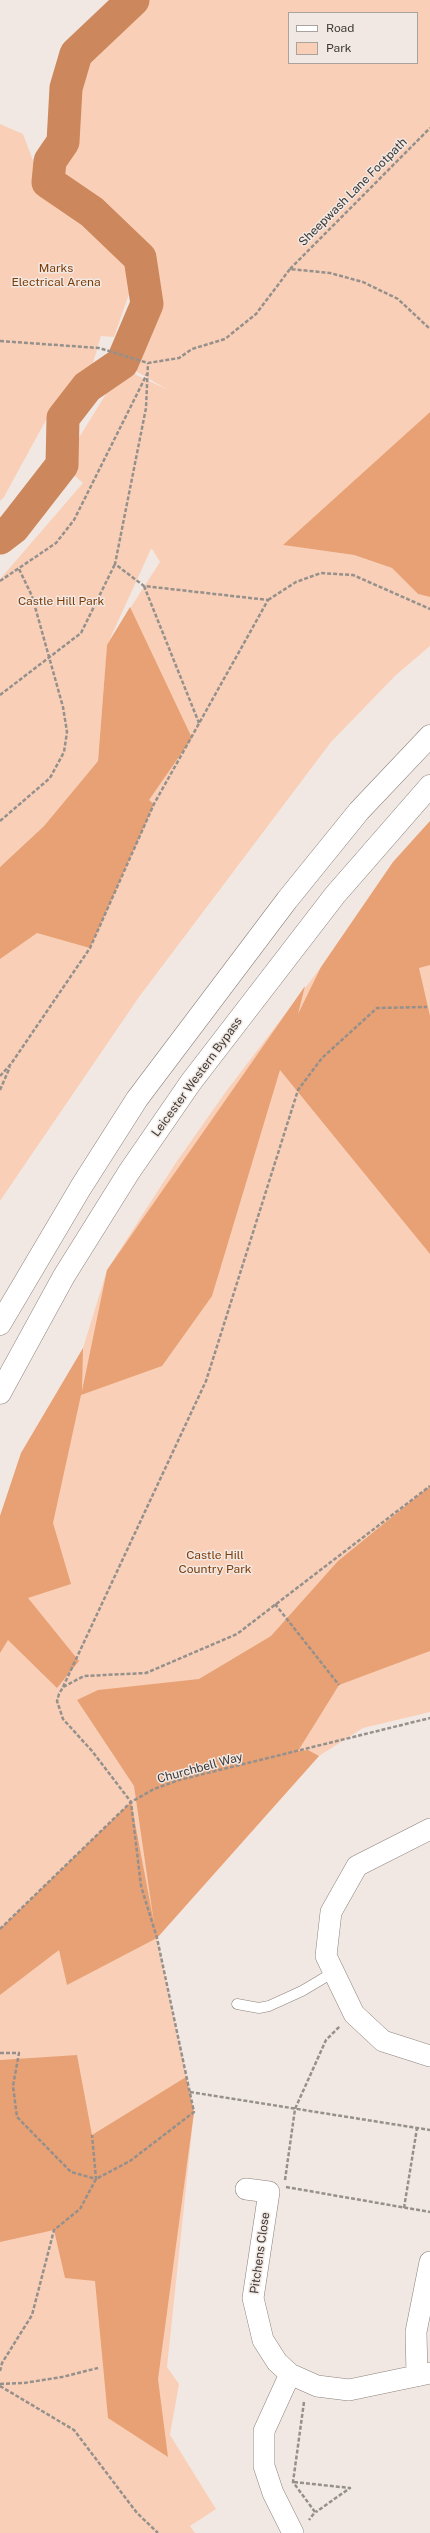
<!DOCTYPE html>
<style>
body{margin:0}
#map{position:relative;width:430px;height:2533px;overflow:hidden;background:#f2e8e3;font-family:"Public Sans",sans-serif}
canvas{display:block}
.legend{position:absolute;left:288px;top:12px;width:130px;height:52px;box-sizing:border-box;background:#f2e8e3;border:1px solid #a9a29d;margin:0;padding:5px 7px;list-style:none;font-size:12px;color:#3b3835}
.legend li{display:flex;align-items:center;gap:8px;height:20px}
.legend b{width:20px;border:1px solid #a9a29d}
</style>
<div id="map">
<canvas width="430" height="2533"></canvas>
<ul class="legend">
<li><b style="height:5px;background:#fff"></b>Road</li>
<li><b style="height:11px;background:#f9d0b7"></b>Park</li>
</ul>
</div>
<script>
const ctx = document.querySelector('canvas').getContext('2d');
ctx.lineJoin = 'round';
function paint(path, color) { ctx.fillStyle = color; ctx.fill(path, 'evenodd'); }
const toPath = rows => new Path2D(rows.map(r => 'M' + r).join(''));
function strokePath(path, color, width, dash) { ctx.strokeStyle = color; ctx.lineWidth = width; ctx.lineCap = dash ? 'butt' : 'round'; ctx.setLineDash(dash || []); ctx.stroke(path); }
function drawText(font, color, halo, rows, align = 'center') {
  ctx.font = font + ' "Public Sans",sans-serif'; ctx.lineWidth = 3; ctx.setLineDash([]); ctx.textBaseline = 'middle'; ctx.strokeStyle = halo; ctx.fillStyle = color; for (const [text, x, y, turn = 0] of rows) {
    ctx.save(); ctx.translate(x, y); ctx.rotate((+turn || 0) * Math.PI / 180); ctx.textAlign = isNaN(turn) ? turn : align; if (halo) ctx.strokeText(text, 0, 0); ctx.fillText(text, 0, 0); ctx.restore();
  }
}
paint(toPath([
 [133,0,430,0,430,412,284,545,354,555,392,568,418,594,430,597,430,646,396,675,331,742,139,997,0,1201,0,878,135,800,107,647,98,761,44,826,0,867,0,579,83,483,62,465,122,368,168,390,122,363,147,304,140,258,92,212,48,182,54,164,50,161,63,125,66,89,76,54,83,47,98,11],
 [289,13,417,13,417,63,289,63],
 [152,549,160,562,109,641,151,549],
 [0,124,23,134,41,182,136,274,114,337,101,336,93,363,46,420,4,497,0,501],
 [430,821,430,1712,363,1728,319,1756,157,1938,194,2112,167,2367,179,2384,170,2435,216,2509,190,2526,195,2533,0,2533,0,1516,21,1453,83,1348,107,1270,175,1164,227,1090,321,967,393,862]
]), '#f9d0b7');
paint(toPath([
 [430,412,430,597,418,594,392,568,354,555,283,545],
 [130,607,192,738,149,800,154,804,90,948,37,933,0,959,0,867,44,826,98,761,107,645],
 [430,821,430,965,419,968,430,1016,430,1254,280,1070,212,1296,162,1366,81,1395,53,1523,71,1584,28,1598,79,1661,57,1688,8,1640,0,1653,0,1516,21,1453,83,1348,82,1391,107,1270,305,986,298,1014,321,967,393,862],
 [430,1486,430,1651,339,1685,298,1751,308,1750,319,1756,157,1938,67,1985,59,1950,0,1995,0,1929,131,1802,154,1923,134,1786,77,1700,98,1690,199,1679,271,1636,338,1561],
 [77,2055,92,2135,186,2077,194,2112,158,2379,168,2457,108,2418,95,2281,65,2278,54,2230,0,2242,0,2060]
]), '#e8a175');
strokePath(toPath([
 [0,538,13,528,62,465,63,418,87,387,122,363,147,304,140,258,92,212,48,182,50,161,63,142,66,88,76,54,133,0]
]), '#cc875c', 33);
const lane = toPath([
 [237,2004,259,2008,269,2006,302,1991,334,1972]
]);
const street = toPath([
 [430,1829,357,1866,331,1912,326,1956,354,2014,383,2041,430,2056],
 [246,2189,269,2192,253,2298,263,2340,277,2362,290,2374],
 [417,2376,416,2332,430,2262],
 [293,2533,273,2493,264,2466,264,2431,290,2374,317,2386,349,2390,430,2373]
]);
const highway = toPath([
 [0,1324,81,1187,137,1099,287,900,359,811,430,736],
 [0,1393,64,1276,129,1172,191,1082,335,895,430,786]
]);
strokePath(lane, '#8b827d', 11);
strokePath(street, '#8b827d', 22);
strokePath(highway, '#8b827d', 23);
strokePath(toPath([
 [290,269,430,128],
 [0,341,99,348,148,363,179,358,192,349,225,339,256,314,290,269,330,273,363,282,398,299,430,329],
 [0,581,56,543,74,520,147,374],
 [144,586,199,723],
 [268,600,296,582,321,573,353,575,430,609],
 [0,695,81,633,115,564],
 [0,821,50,778,64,752,67,732,63,707,32,596,19,569],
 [0,1076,11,1064,90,948,154,804,268,600,144,586,115,564,146,408,148,363],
 [0,1090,10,1067],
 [275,1604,339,1685],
 [63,1687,206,1381,298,1090,322,1058,377,1008,427,1007],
 [0,1929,131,1802,154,1789,179,1780,430,1718],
 [0,2053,19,2053,13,2086,17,2117,71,2172,96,2179,92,2135],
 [190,2092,430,2130],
 [285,2180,295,2109,326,2040,340,2026],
 [286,2187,430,2212],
 [404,2208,417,2128],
 [0,2371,2,2363,32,2315,54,2230,80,2209,96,2179,130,2161,194,2112,157,1938,141,1886,131,1802,92,1751,63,1719,57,1701,59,1694,63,1687,84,1676,146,1673,237,1634,430,1486],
 [0,2384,24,2383,62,2377,98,2368],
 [0,2386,74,2430,137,2513,158,2533],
 [304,2402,293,2482,315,2512,309,2520],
 [294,2482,350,2488,316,2512]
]), '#96908c', 2.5, [4, 2]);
strokePath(lane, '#fff', 10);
strokePath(street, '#fff', 21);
strokePath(highway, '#fff', 22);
drawText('12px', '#3b3835', '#f2e8e3', [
 ["Sheepwash Lane Footpath",353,192,-45],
 ["Leicester Western Bypass",197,1077,-54],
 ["Churchbell Way",200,1768,-15],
 ["Pitchens Close",260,2253,-82]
]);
drawText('12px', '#7c3c06', '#f2e8e3', [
 ["Marks",56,268],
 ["Electrical Arena",56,282],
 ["Castle Hill Park",61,601],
 ["Castle Hill",215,1555],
 ["Country Park",215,1569]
]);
</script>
